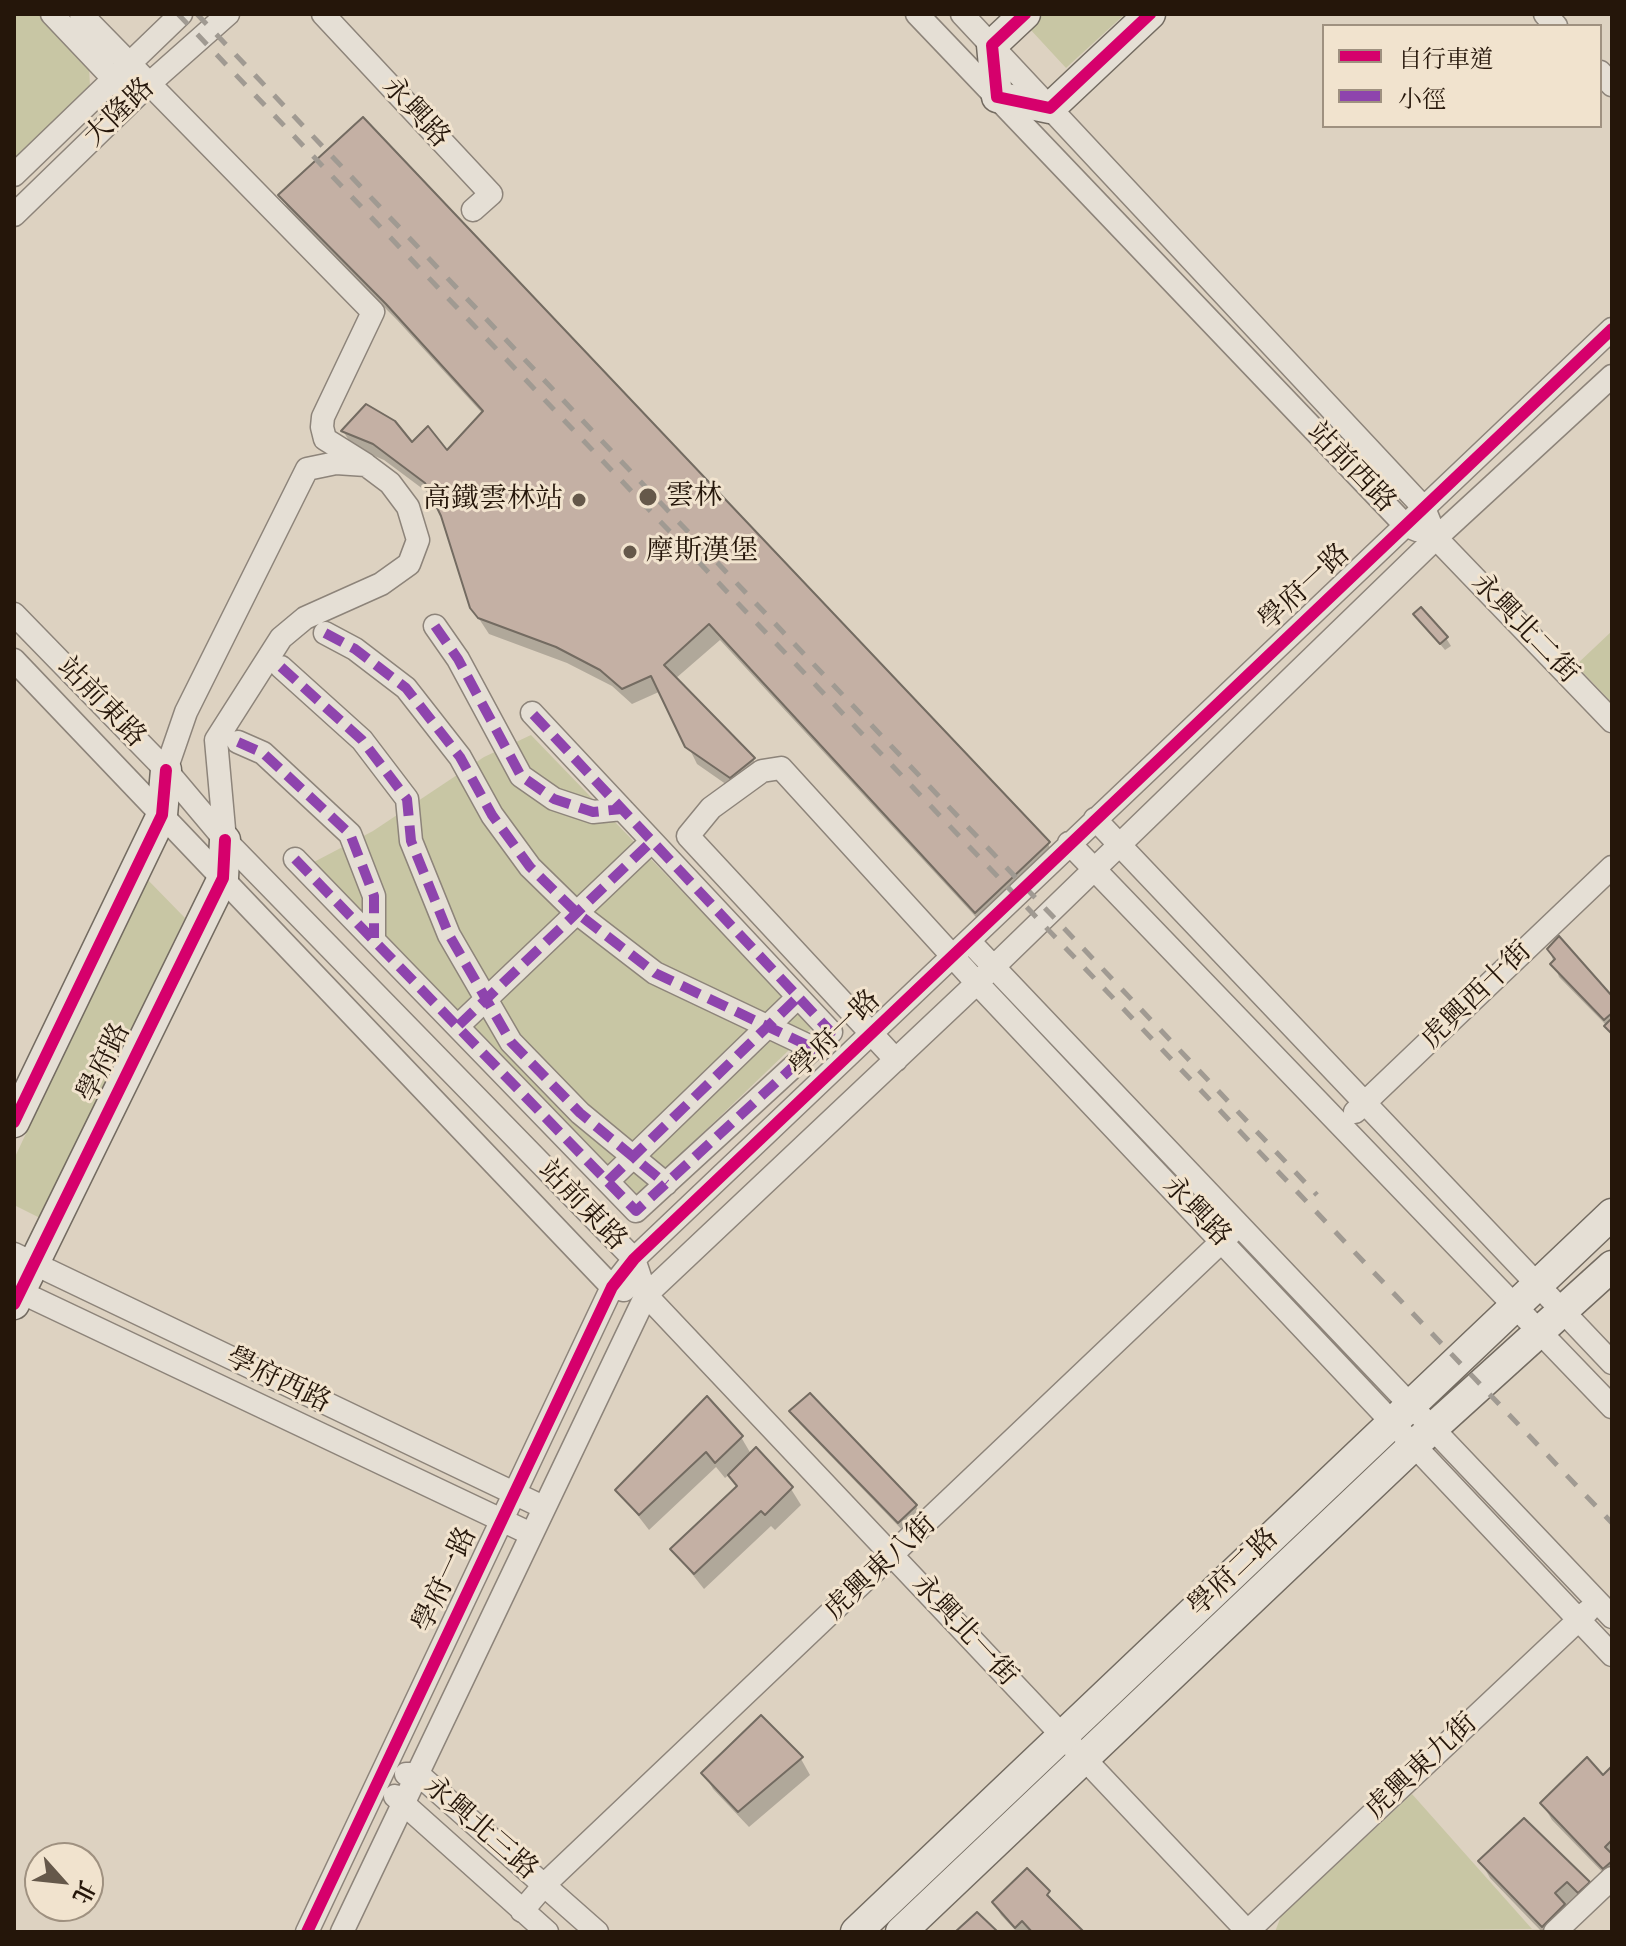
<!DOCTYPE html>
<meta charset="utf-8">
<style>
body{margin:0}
#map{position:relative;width:1626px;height:1946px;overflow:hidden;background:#ddd2c1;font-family:"IM FELL French Canon","Noto Serif TC",serif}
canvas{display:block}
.frame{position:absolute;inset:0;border:16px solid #25160a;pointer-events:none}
.legend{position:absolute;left:1322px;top:24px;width:280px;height:104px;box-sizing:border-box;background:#f1e3ce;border:2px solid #9f9180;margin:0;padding:10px 14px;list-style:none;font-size:24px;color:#25160a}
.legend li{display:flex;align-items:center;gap:16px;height:40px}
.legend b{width:40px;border:2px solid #9f9180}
.north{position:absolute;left:24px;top:1842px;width:80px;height:80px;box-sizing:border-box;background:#f1e3ce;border:2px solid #9f9180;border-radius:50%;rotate:117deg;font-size:22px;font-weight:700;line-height:32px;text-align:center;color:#25160a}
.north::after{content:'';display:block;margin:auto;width:28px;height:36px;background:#65584a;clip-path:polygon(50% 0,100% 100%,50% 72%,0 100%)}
</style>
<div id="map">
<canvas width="1626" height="1946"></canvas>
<div class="frame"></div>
<ul class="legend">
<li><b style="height:10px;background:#d6006c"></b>自行車道</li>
<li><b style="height:10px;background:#8e44ad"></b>小徑</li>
</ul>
<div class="north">北</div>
</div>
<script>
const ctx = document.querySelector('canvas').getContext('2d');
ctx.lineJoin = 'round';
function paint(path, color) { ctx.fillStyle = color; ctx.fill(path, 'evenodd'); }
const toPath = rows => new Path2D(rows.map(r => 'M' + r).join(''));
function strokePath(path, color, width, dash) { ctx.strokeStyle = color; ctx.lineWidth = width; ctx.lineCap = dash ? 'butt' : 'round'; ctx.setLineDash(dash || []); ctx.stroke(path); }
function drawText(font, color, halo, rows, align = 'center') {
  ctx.font = font + ' "IM FELL French Canon","Noto Serif TC",serif'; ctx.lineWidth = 6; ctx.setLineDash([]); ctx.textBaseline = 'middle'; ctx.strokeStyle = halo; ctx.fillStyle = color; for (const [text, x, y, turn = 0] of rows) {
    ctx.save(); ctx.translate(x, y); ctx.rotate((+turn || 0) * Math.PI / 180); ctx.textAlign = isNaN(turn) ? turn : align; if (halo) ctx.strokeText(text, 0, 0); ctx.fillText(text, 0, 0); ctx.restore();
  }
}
paint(toPath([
 [14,14,42,14,89,65,90,88,14,159],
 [1044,14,1125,14,1066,68,1029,28],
 [1612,631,1612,703,1576,665],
 [531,735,813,1027,638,1195,314,862,373,831,484,757],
 [146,878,185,918,40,1218,14,1205,14,1159],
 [1412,1794,1532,1929,1275,1932,1281,1916]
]), '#c8c6a4');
paint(toPath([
 [281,196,1048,844,1057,860,986,928,720,640,675,679,753,759,762,775,740,794,697,764,661,691,632,704,612,686,567,663,489,634,472,608,435,498,384,460,353,447,343,431,447,453,483,414,397,320,290,212],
 [1415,614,1446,638,1451,646,1445,650],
 [1549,949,1612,999,1612,1036,1607,1026,1559,977],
 [792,1412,916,1506,922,1518,906,1534,799,1423],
 [683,1426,741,1437,751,1454,791,1489,801,1505,775,1530,771,1526,704,1589,672,1549,738,1489,730,1474,725,1478,716,1467,649,1530,618,1490],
 [801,1759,810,1775,749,1827,713,1789,704,1773],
 [1612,1768,1612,1882,1552,1820,1542,1803,1602,1778],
 [1481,1862,1589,1883,1598,1899,1563,1932,1542,1932,1490,1878],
 [1027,1871,1082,1932,1017,1932,1001,1915,994,1903]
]), '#0003');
const building = toPath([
 [363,117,1050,842,975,913,709,624,664,665,755,758,730,778,685,747,651,676,622,689,600,670,556,647,478,618,470,608,441,516,425,483,373,444,341,431,366,404,395,421,412,442,428,426,447,450,483,411,386,304,278,195,363,117],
 [1421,607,1448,637,1440,644,1413,614,1421,607],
 [1559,936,1612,996,1612,1013,1604,1020,1550,964,1555,959,1547,949,1559,936],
 [1612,1018,1612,1034,1604,1026,1612,1018],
 [810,1393,917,1505,898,1523,789,1411,810,1393],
 [707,1396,743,1436,715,1463,706,1452,639,1515,615,1490,707,1396],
 [756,1447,793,1487,765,1515,761,1511,694,1574,670,1549,737,1486,728,1475,756,1447],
 [761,1715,803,1757,738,1812,701,1773,761,1715],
 [1587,1757,1603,1775,1612,1766,1612,1840,1605,1847,1612,1854,1612,1861,1603,1869,1540,1803,1587,1757],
 [1524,1818,1590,1882,1578,1893,1567,1882,1555,1893,1565,1904,1542,1927,1478,1861,1524,1818],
 [1027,1868,1050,1891,1047,1895,1084,1932,1032,1932,1022,1921,1015,1928,992,1902,1027,1868],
 [977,1912,998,1932,955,1932,977,1912]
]);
paint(building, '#c4b0a4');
strokePath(building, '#736b61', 2);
const street = toPath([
 [52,14,124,90],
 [81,14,373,312,323,417,322,427,325,439,365,464],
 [323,14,491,194,473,210],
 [917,14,1405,525,1417,530],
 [962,14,1424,508,1436,538,1612,721],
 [1545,14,1556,26],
 [1600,72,1612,85],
 [14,175,181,14],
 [14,215,149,84,228,14],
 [14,614,166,770,225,840,634,1259,646,1295,1248,1932],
 [435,626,458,659,521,776,554,799,593,812,622,809],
 [325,633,355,649,406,688,460,757,492,815,530,867,577,913,655,973,813,1048],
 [14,660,612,1287,624,1290],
 [281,667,362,740,407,799,411,841,449,935,511,1042,580,1113,666,1184],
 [238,742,263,753,350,834,374,896,374,938],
 [166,770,186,712,307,469,336,463,366,465,390,483,408,507,418,540,409,564,381,584,305,618,281,638,216,740,225,840],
 [1095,819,1612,1363],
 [1069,843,1612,1407],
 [295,859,636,1211,831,1032,532,713],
 [969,941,1612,1617],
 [459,1025,651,842],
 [896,1060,688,836,711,808,762,771,781,768,977,983,1612,1655],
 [1355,1112,1612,867],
 [608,1181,798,997],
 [14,1254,543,1507],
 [14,1289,531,1534],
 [406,1774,418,1774,597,1932],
 [395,1796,547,1932],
 [522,1911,545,1884,1239,1225],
 [307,1932,612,1287,634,1259,1612,329],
 [342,1932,646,1295,977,983,1436,538,1612,376],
 [1247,1932,1588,1611],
 [1555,1932,1612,1878]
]);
const secondary = toPath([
 [1025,14,992,45,997,97,1050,108,1150,14],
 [14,1122,162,815,166,770],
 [14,1304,223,878,225,840],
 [856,1932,1612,1214],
 [901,1932,1413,1446,1612,1266]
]);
strokePath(street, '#8d847a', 25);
strokePath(secondary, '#736b61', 33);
strokePath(street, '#e5dfd5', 22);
strokePath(secondary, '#e5dfd5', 30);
strokePath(toPath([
 [178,14,1612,1523],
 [197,14,1317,1195]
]), '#a09a92', 5, [14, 14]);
strokePath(toPath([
 [435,626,458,659,521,776,554,799,593,812,622,809],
 [325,633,355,649,406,688,460,757,492,815,530,867,577,913,655,973,813,1048],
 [281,667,362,740,407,799,411,841,449,935,511,1042,580,1113,666,1184],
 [238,742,263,753,350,834,374,896,374,938],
 [295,859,636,1211,831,1032,532,713],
 [459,1025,651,842],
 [608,1181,798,997]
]), '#8e44ad', 10, [20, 10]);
strokePath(toPath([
 [1025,14,992,45,997,97,1050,108,1150,14],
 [14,1122,162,815,166,770],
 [14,1304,223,878,225,840],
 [307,1932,612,1287,634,1259,1612,329]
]), '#d6006c', 12);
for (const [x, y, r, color] of [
 [648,497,10,"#65584a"],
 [579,500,8,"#65584a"],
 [630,552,8,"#65584a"]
]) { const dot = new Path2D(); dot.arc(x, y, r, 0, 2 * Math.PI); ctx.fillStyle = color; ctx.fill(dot); strokePath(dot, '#f1e3ce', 3); }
drawText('28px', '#25160a', '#f1e3ce', [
 ["大隆路",120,113,-44],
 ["永興路",415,113,47],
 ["站前西路",1351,468,46],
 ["學府一路",1305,588,-43],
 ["永興北二街",1524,629,46],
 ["站前東路",101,703,46],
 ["虎興西十街",1477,996,-44],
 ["學府一路",836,1035,-44],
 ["學府路",105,1063,-64],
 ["站前東路",582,1206,46],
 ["永興路",1196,1212,46],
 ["學府西路",278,1381,26],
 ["虎興東八街",881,1568,-43],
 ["學府二路",1234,1573,-44],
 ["學府一路",446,1580,-65],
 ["永興北一街",964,1631,47],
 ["虎興東九街",1422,1767,-43],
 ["永興北三路",480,1829,41]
]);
drawText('28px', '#25160a', '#f1e3ce', [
 ["雲林",666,497],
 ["高鐵雲林站",563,500,"right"],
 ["摩斯漢堡",646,552]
], 'left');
</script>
